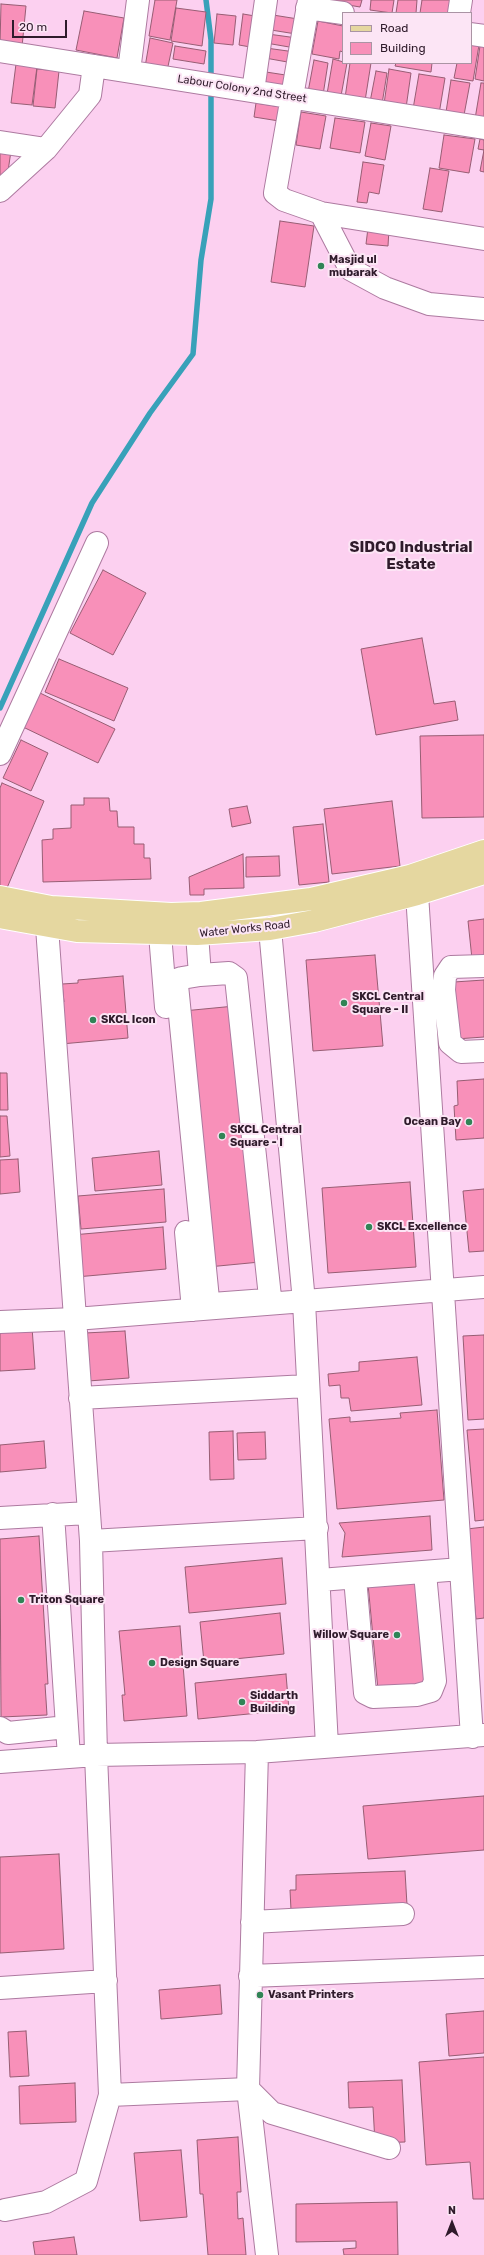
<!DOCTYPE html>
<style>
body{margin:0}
#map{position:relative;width:484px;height:2255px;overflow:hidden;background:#fcd0f0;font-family:Rubik,sans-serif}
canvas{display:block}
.legend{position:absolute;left:342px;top:12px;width:130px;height:52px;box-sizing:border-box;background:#fce5f5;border:1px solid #aa94a4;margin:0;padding:5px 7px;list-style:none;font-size:12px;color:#2f1b2b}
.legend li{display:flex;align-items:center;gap:8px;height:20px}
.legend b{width:20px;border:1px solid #aa94a4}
.north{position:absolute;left:432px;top:2203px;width:40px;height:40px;-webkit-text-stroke:3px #fce5f5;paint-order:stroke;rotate:0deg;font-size:11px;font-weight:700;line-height:16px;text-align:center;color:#2f1b2b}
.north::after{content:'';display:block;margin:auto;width:14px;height:18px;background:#2f1b2b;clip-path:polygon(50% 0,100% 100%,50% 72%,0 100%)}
.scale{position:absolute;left:12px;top:20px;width:55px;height:18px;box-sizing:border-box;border:2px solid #2f1b2b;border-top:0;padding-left:5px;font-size:12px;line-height:14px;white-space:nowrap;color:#2f1b2b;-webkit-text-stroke:3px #fce5f5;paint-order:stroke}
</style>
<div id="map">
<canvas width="484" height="2255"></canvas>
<ul class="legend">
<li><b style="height:5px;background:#e5d7a0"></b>Road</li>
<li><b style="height:11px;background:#f890b9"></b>Building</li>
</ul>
<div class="north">N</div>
<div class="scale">20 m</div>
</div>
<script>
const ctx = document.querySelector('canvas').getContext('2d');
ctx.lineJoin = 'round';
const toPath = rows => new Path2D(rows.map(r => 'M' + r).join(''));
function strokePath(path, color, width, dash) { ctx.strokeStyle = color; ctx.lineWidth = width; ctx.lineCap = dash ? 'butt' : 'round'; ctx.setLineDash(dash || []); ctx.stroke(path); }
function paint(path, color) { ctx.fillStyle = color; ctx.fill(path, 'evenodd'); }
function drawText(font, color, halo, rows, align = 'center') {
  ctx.font = font + ' Rubik,sans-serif'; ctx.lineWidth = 4; ctx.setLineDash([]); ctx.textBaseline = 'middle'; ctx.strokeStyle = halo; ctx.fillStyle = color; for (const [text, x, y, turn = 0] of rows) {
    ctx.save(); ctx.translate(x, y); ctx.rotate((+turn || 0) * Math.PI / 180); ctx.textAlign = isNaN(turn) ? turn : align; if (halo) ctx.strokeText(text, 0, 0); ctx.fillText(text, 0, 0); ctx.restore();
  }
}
strokePath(toPath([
 [206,0,211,40,211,80],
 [0,708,92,503,150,413,193,354,201,260,211,199,211,88]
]), '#38a1b9', 5.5);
const building = toPath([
 [155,0,177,0,170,40,149,36,155,0],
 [319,0,362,0,360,7,319,0],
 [371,0,394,0,392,13,370,10,371,0],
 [398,0,417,0,416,13,396,13,398,0],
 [422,0,454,0,458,13,420,13,422,0],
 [1,4,26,6,22,47,0,45,1,4],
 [176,8,206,12,202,46,171,41,176,8],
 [84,11,124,18,117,58,76,50,84,11],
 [217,14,236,16,233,45,214,43,217,14],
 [243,14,261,17,256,48,239,45,243,14],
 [273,15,298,19,296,34,271,30,273,15],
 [318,21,343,26,343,52,340,51,339,59,312,54,318,21],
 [268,34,297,38,295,48,266,43,268,34],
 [150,38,173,43,167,71,145,67,150,38],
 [471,44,479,45,473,81,454,78,457,63,471,63,471,44],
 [175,46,206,51,204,64,173,59,175,46],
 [480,46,484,46,484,81,475,79,480,46],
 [266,48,295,52,293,63,265,58,266,48],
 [333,59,347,63,341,96,327,94,333,59],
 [314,60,328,63,323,95,308,92,314,60],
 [350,63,371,63,365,101,345,98,350,63],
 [396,63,432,63,431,72,395,66,396,63],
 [16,64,37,67,32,105,11,103,16,64],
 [37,69,59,71,55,108,33,106,37,69],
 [389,69,411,73,406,108,384,104,389,69],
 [376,71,387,73,382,104,370,102,376,71],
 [266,72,292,76,289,92,264,88,266,72],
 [419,74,445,78,439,114,413,109,419,74],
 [451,80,470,83,464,115,446,112,451,80],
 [481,83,484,83,484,120,475,119,481,83],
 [256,103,281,107,279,121,254,117,256,103],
 [301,112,326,116,320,149,296,145,301,112],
 [335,118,365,122,360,153,330,148,335,118],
 [371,123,391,126,385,160,365,156,371,123],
 [444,135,475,139,469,173,439,168,444,135],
 [480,139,484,140,484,150,478,149,480,139],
 [0,149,11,151,7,178,0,177,0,149],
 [484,150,484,172,480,171,484,150],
 [363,162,384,165,379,194,369,192,367,203,357,202,363,162],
 [430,168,449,171,442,212,423,209,430,168],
 [280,221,314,226,305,287,271,282,280,221],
 [368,228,389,229,388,246,366,244,368,228],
 [103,570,146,593,113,655,70,633,103,570],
 [422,638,434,704,455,701,458,720,376,735,361,649,422,638],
 [59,659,128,688,114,721,45,692,59,659],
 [40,693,115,729,98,763,23,727,40,693],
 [484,735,484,817,422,818,420,736,484,735],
 [21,740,48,753,31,791,3,778,21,740],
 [2,783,44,801,4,895,0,893,0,788,2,783],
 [84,798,109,798,110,811,117,811,118,827,134,827,134,844,144,844,144,858,150,858,151,879,43,882,42,840,53,839,53,829,71,828,71,805,84,805,84,798],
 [392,801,400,866,332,874,324,809,392,801],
 [247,806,251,823,232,827,229,809,247,806],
 [323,824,329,882,299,885,293,827,323,824],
 [243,854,244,888,204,889,204,895,190,895,189,877,243,854],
 [279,856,280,876,246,877,246,857,279,856],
 [484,919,484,958,472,959,468,921,484,919],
 [375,955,383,1046,313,1051,306,960,375,955],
 [123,976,128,1038,61,1044,57,1002,64,1002,62,984,78,983,78,980,123,976],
 [484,980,484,1037,456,1039,454,982,484,980],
 [235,1006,260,1262,208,1267,183,1011,235,1006],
 [0,1073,7,1073,8,1110,0,1110,0,1073],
 [484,1079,484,1138,456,1140,454,1106,458,1105,457,1081,484,1079],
 [0,1116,7,1116,10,1156,0,1157,0,1116],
 [159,1151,162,1185,95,1191,92,1158,159,1151],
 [18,1159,20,1192,0,1194,0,1160,18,1159],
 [410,1182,416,1267,328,1273,322,1188,410,1182],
 [164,1189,166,1222,81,1229,78,1196,164,1189],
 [484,1189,484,1251,469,1252,463,1191,484,1189],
 [163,1227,166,1269,76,1277,72,1235,163,1227],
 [32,1327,35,1369,0,1371,0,1330,32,1327],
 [125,1331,129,1378,88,1381,85,1333,125,1331],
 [484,1335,484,1419,468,1420,463,1336,484,1335],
 [417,1357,422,1405,351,1411,349,1398,341,1398,340,1385,329,1386,328,1374,359,1371,359,1362,417,1357],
 [437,1410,444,1500,337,1509,329,1419,350,1417,350,1422,401,1418,400,1413,437,1410],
 [484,1429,484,1520,475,1521,467,1430,484,1429],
 [233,1431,234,1479,210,1480,209,1432,233,1431],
 [265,1432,266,1459,238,1460,237,1433,265,1432],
 [44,1441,46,1468,0,1472,0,1445,44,1441],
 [430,1516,432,1550,342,1557,345,1533,339,1523,430,1516],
 [484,1527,484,1618,476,1619,467,1529,484,1527],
 [39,1536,48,1684,45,1684,47,1715,1,1717,0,1539,39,1536],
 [282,1558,286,1604,189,1613,185,1567,282,1558],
 [417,1580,426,1686,378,1690,368,1584,417,1580],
 [280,1613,284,1654,204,1662,200,1622,280,1613],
 [180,1626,187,1716,124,1721,122,1695,125,1695,119,1631,180,1626],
 [286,1674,289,1710,198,1719,195,1683,286,1674],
 [484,1796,484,1850,368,1859,363,1806,484,1796],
 [59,1854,64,1949,0,1953,0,1857,59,1854],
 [405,1871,407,1905,291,1910,290,1890,296,1890,296,1875,405,1871],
 [220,1985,222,2014,161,2019,159,1990,220,1985],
 [484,2011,484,2053,449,2056,446,2014,484,2011],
 [26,2031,29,2076,10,2077,8,2032,26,2031],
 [484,2057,484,2199,473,2199,470,2162,426,2165,419,2062,484,2057],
 [402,2080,405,2142,375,2143,373,2107,349,2108,348,2082,402,2080],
 [75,2083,76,2122,20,2124,19,2086,75,2083],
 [238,2137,241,2192,237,2192,238,2219,243,2218,246,2255,208,2255,203,2194,200,2194,197,2140,238,2137],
 [181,2150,187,2217,140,2221,134,2153,181,2150],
 [397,2202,398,2255,344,2255,343,2249,356,2248,356,2241,296,2242,296,2204,397,2202],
 [74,2237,77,2255,35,2255,33,2242,74,2237]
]);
paint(building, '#f890b9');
strokePath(building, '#975d73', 1);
const minor = toPath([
 [309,0,275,193,284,200,321,213,484,239],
 [307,8,343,13],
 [459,13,461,0],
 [471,34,484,36],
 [0,51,484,128],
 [129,71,138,0],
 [253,91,266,0],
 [0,142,46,149],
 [0,191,46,149,90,95,94,66],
 [321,213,350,269,385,288,429,304,484,309],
 [0,754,97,543],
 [417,894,472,1737],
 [270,929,304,1302,327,1746],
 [160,934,166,1007],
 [197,934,200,975,182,978,179,979,177,985,208,1299,212,1304,266,1300,270,1297,236,978,229,973,200,975],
 [484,966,451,967,445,976,444,990,450,1043,461,1052,484,1051],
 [186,1232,193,1310],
 [0,1322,75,1319,484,1287],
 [80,1398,307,1386],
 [53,1514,69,1757],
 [0,1518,88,1513],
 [91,1541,317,1528],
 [355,1578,365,1693,373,1697,417,1695,431,1691,435,1681,425,1573],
 [320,1580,461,1569],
 [0,1728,8,1733,67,1727],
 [257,1752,248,2089,267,2255],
 [0,1762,96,1755,257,1752,484,1735],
 [252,1922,403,1914],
 [250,1976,484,1967],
 [0,1988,106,1981],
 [110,2095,248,2089,272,2113,389,2148],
 [5,2210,46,2202,86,2181,110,2095,96,1755,91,1541,47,927]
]);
const major = toPath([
 [0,897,51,907,171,914,201,913,311,899,410,876,484,851],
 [0,917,77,931,197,934,270,929,314,921,417,894,484,873]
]);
strokePath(minor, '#ad7aa0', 24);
strokePath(major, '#fff', 24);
strokePath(minor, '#fff', 22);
strokePath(major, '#e5d7a0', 22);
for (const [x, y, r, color] of [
 [321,266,4,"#318456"],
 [344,1003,4,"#318456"],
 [93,1020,4,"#318456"],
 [469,1122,4,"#318456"],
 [222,1136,4,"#318456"],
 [369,1227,4,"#318456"],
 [21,1600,4,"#318456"],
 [397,1635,4,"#318456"],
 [152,1663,4,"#318456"],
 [242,1702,4,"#318456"],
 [260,1995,4,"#318456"]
]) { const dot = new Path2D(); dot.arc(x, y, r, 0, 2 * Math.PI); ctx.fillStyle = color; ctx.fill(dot); strokePath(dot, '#fce5f5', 1.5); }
drawText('11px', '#2f1b2b', '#fce5f5', [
 ["Labour Colony 2nd Street",242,89,9],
 ["Water Works Road",245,929,-6]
]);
drawText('bold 11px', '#2f1b2b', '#fce5f5', [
 ["Masjid ul",329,260],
 ["mubarak",329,273],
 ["SKCL Central",352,997],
 ["Square - II",352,1010],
 ["SKCL Icon",101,1020],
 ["Ocean Bay",461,1122,"right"],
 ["SKCL Central",230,1130],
 ["Square - I",230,1143],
 ["SKCL Excellence",377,1227],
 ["Triton Square",29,1600],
 ["Willow Square",389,1635,"right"],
 ["Design Square",160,1663],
 ["Siddarth",250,1696],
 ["Building",250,1709],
 ["Vasant Printers",268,1995]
], 'left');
drawText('bold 15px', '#2f1b2b', '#fce5f5', [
 ["SIDCO Industrial",411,548],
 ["Estate",411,565]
]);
</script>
